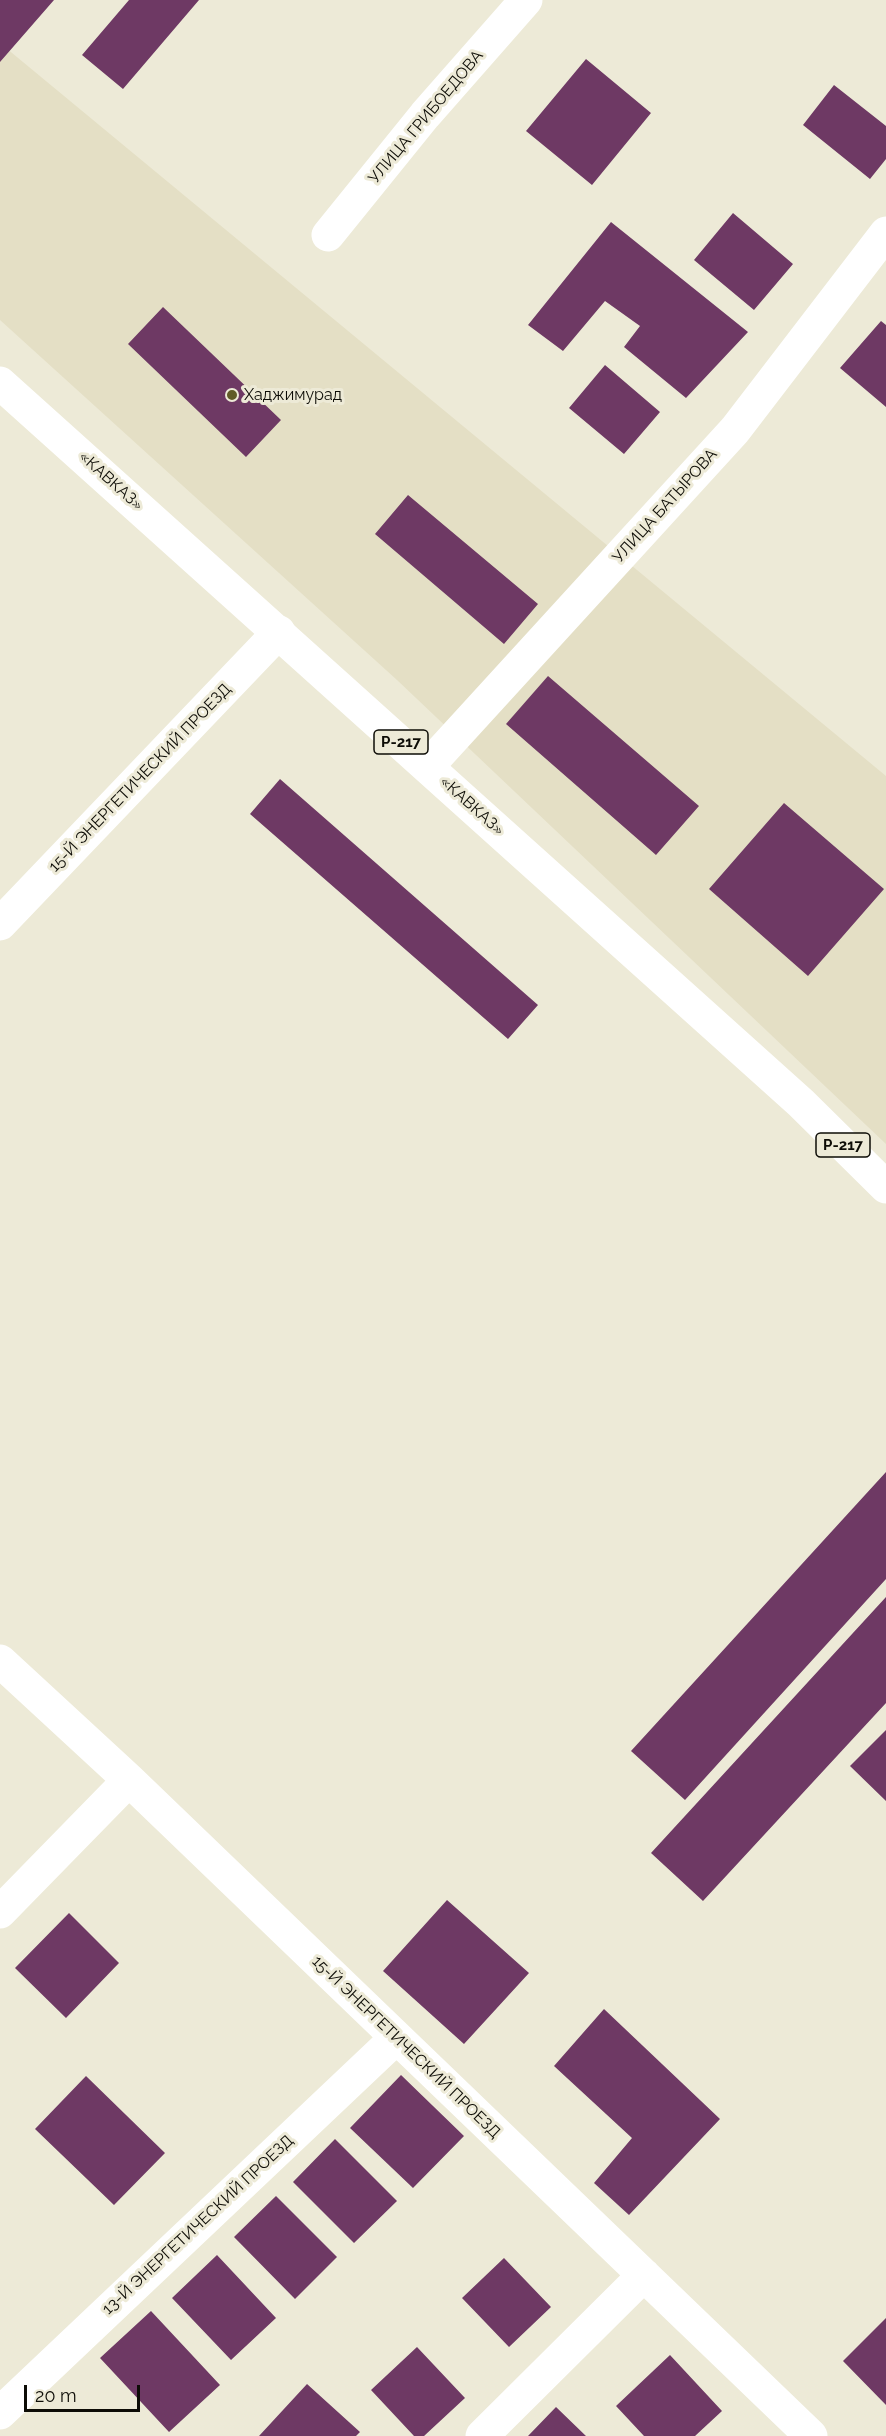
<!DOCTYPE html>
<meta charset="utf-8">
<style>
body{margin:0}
#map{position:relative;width:886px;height:2436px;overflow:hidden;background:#edead7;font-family:Raleway,sans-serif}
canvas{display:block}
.scale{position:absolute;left:24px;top:2385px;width:116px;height:27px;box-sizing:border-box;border:3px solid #0d0c06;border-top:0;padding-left:8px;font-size:18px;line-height:21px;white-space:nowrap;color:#0d0c06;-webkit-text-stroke:4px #edead7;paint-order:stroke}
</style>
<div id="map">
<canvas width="886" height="2436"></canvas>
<div class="scale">20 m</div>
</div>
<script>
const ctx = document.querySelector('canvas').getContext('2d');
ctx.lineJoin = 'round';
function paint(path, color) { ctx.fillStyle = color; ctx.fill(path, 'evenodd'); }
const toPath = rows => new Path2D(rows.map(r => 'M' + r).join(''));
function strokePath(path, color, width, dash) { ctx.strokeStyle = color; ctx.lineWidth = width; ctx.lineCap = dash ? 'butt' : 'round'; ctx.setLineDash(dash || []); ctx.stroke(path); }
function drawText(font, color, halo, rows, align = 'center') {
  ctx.font = font + ' Raleway,sans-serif'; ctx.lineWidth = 6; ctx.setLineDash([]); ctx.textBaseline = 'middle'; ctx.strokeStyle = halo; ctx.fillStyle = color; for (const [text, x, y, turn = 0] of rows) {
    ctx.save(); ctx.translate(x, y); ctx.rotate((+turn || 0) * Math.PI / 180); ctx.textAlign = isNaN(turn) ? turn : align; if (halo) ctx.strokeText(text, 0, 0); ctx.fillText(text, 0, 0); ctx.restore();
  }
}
paint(toPath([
 [0,43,886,776,886,1144,397,680,0,320]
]), '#e4dfc5');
paint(toPath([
 [0,0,54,0,0,62],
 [129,0,199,0,123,89,82,55],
 [586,59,651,113,592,185,526,131],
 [834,85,886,126,886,159,870,179,803,125],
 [733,213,793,264,754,310,694,260],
 [611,222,748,332,686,398,624,347,640,326,605,301,563,351,528,325],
 [163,307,281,420,246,457,128,344],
 [881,321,886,325,886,407,840,368],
 [605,365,660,412,624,454,569,408],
 [408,495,538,604,504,644,375,534],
 [548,676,699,806,656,855,506,724],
 [280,779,538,1005,508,1039,250,814],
 [784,803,884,889,808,976,709,889],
 [886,1472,886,1579,685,1800,631,1751],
 [886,1597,886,1703,703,1901,651,1853],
 [886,1730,886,1801,850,1766],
 [447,1900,529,1973,464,2044,383,1971],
 [69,1913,119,1963,66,2018,15,1968],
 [604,2009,720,2119,629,2215,594,2183,632,2138,554,2066],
 [401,2075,464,2136,413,2188,350,2128],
 [86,2076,165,2153,114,2205,35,2129],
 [335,2139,397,2201,354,2243,293,2182],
 [276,2196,337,2257,295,2299,234,2237],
 [217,2255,276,2318,231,2360,172,2298],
 [504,2258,551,2307,509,2347,462,2298],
 [151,2311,220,2385,169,2432,100,2358],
 [886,2318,886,2405,843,2361],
 [417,2347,465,2398,424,2436,414,2436,371,2390],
 [670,2355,722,2411,695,2436,644,2436,616,2406],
 [307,2384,360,2432,356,2436,259,2436],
 [556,2407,586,2436,528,2436]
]), '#6e3964');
strokePath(toPath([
 [328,235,425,115,526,0],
 [428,766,735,430,886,233],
 [0,924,279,632],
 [0,1661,129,1780,811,2436],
 [0,1912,129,1780],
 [0,2413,396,2038],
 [482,2436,644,2275]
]), '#fff', 33);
strokePath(toPath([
 [0,383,801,1103,886,1187]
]), '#fff', 33);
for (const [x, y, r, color] of [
 [232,395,6,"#605b27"]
]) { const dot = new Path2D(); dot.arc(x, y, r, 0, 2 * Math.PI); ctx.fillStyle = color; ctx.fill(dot); strokePath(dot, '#edead7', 2); }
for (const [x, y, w] of [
 [401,742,54],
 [843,1145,54]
]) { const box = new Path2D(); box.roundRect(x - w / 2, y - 12, w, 24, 4.5); ctx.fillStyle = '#edead7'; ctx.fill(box); strokePath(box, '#0d0c06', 1.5); }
drawText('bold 15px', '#0d0c06', null, [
 ["Р-217",401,742],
 ["Р-217",843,1145]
]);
drawText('16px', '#0d0c06', '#edead7', [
 ["УЛИЦА ГРИБОЕДОВА",426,117,-50],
 ["«КАВКАЗ»",111,481,42],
 ["УЛИЦА БАТЫРОВА",665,506,-48],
 ["15-Й ЭНЕРГЕТИЧЕСКИЙ ПРОЕЗД",140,778,-46],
 ["«КАВКАЗ»",472,806,42],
 ["15-Й ЭНЕРГЕТИЧЕСКИЙ ПРОЕЗД",406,2047,44],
 ["13-Й ЭНЕРГЕТИЧЕСКИЙ ПРОЕЗД",198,2225,-43]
]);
drawText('16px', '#0d0c06', '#edead7', [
 ["Хаджимурад",244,395]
], 'left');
</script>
